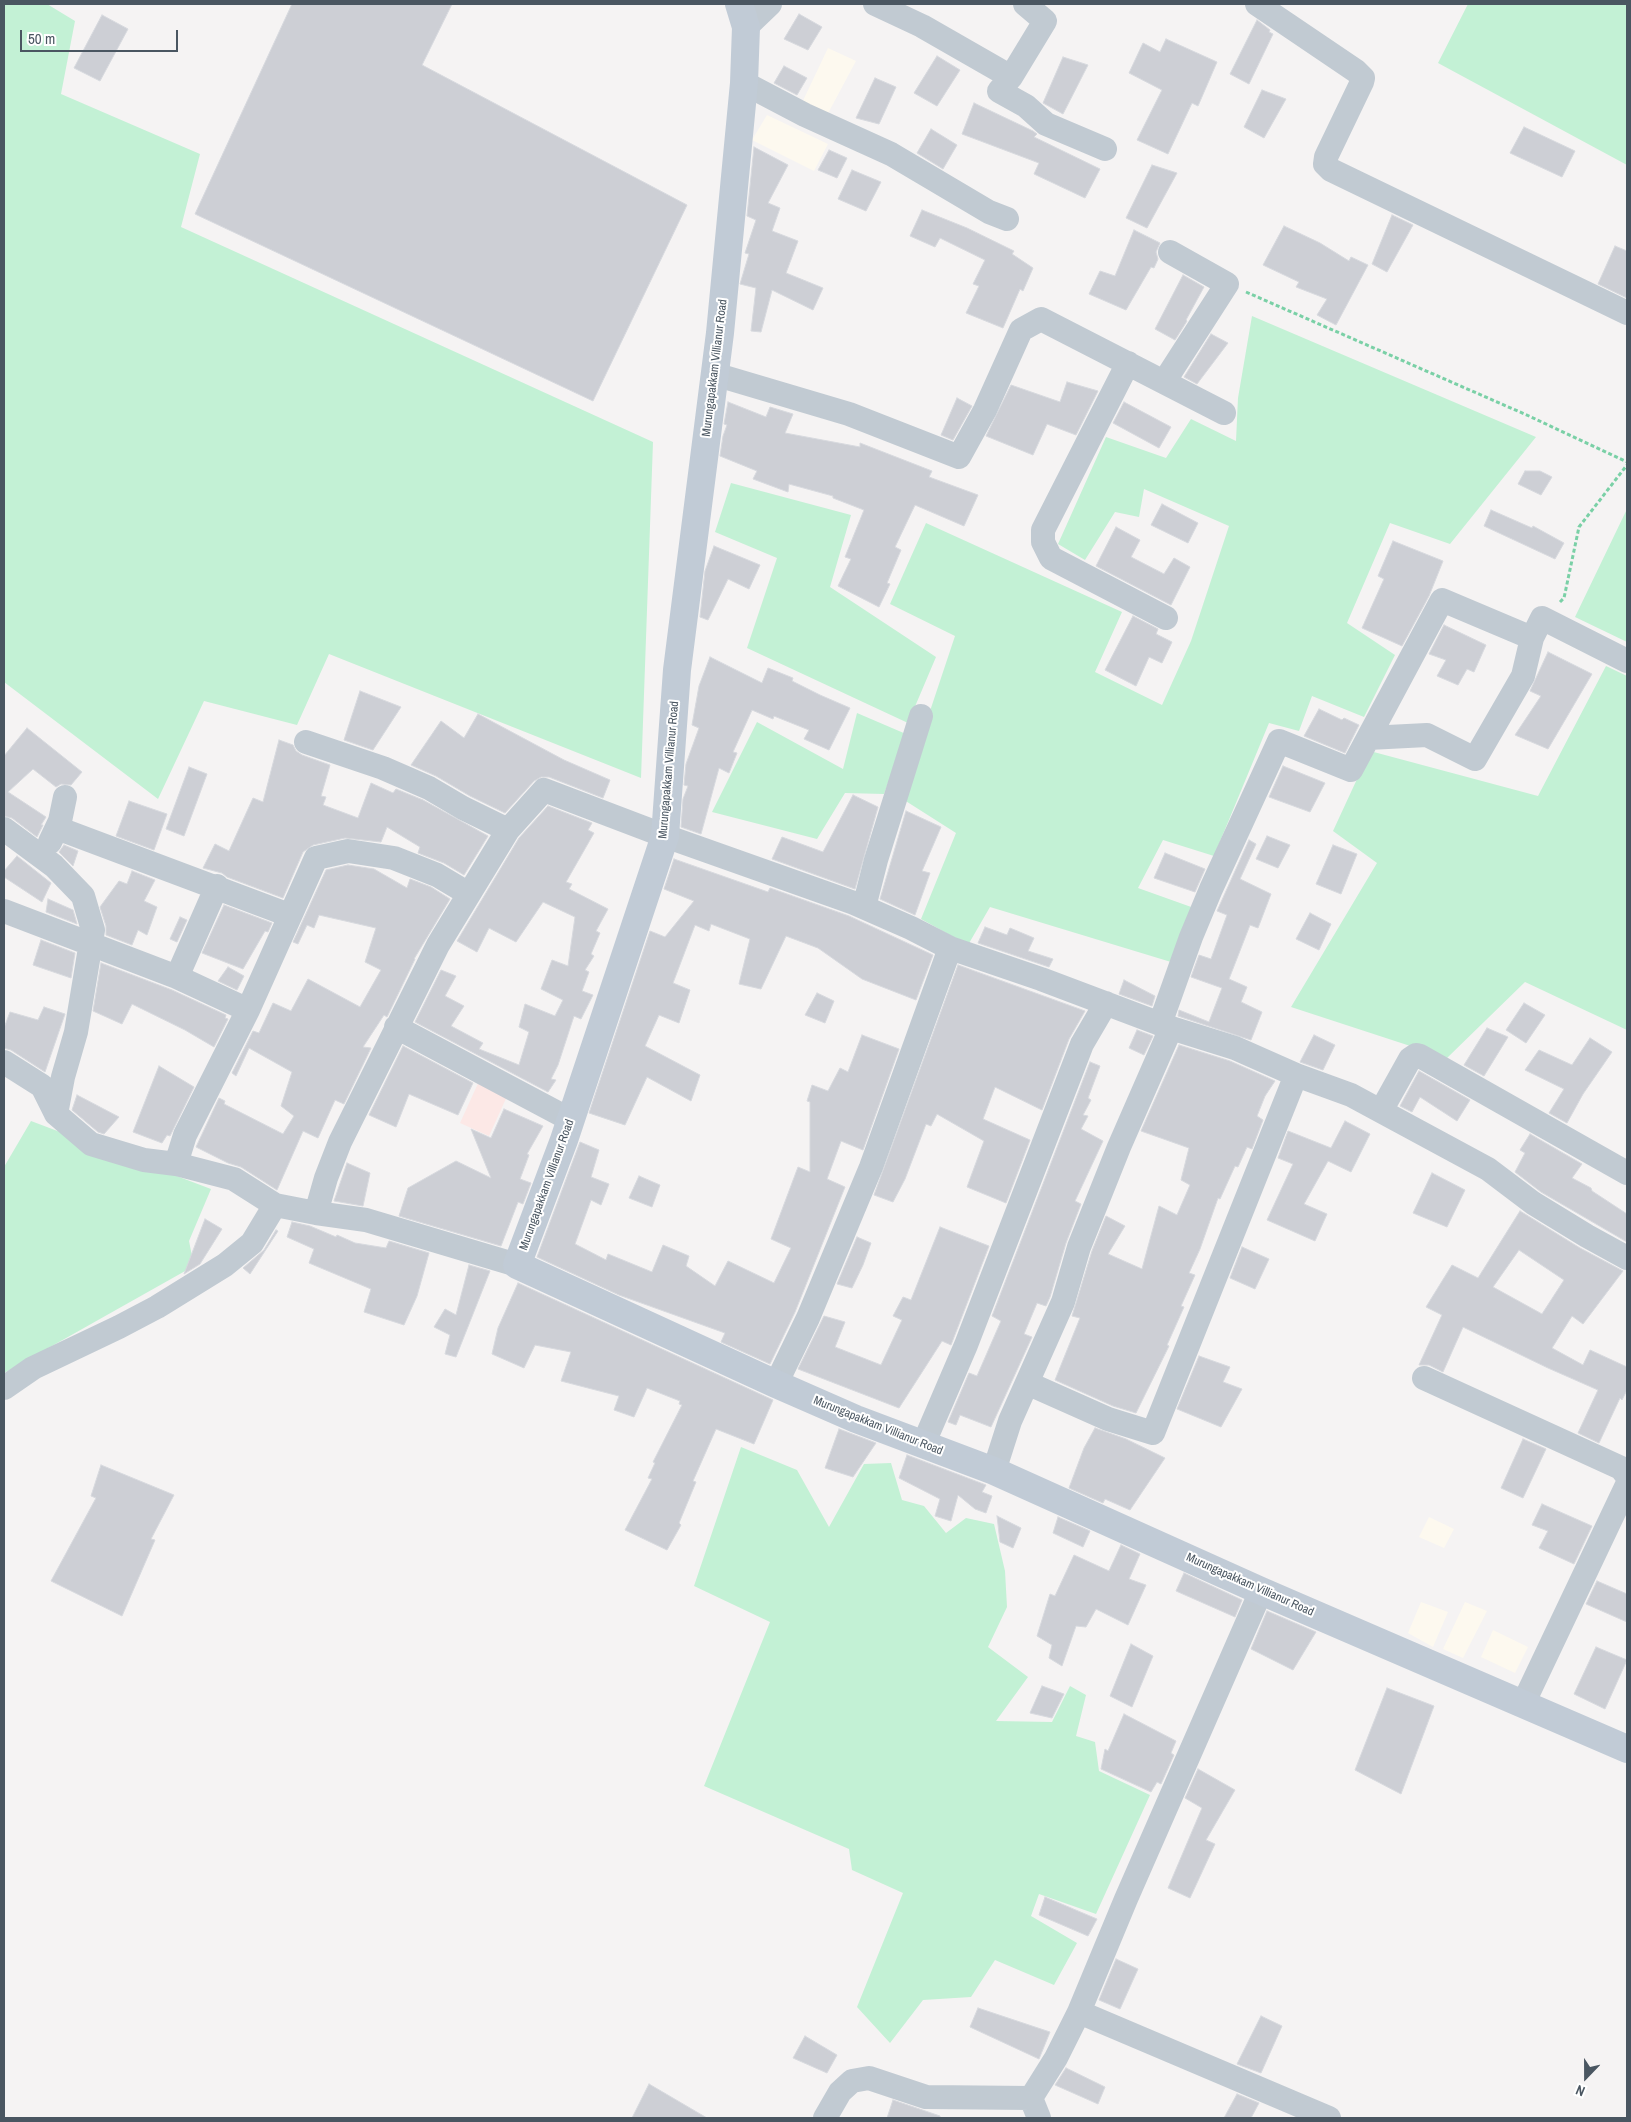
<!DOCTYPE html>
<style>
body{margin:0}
#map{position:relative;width:1631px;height:2122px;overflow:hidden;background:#f5f3f3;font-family:"Archivo Narrow",sans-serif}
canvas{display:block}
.frame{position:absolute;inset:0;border:5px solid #4a5661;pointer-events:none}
.north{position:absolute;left:1561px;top:2052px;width:50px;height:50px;-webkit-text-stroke:4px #fff;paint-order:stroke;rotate:202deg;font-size:14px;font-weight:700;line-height:20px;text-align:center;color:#4a5661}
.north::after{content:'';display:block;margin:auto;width:18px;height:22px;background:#4a5661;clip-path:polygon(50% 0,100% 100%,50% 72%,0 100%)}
.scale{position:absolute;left:20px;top:30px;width:158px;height:22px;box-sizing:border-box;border:2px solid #4a5661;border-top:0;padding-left:6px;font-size:15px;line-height:18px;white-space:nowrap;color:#4a5661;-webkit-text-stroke:4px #fff;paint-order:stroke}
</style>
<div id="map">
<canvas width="1631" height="2122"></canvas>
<div class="frame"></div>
<div class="north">N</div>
<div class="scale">50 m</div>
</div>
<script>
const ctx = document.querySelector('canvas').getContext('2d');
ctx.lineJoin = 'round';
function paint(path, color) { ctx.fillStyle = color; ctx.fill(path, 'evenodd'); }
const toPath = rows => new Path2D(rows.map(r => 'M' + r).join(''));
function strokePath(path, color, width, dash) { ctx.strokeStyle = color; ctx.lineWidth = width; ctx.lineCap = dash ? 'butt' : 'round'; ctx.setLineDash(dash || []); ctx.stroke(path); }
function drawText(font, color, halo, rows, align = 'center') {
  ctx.font = font + ' "Archivo Narrow",sans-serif'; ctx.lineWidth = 4; ctx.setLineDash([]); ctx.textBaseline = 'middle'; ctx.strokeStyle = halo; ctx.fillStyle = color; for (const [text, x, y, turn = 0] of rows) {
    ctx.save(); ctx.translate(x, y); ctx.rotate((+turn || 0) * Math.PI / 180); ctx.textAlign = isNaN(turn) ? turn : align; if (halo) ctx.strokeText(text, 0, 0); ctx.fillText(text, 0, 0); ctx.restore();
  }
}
paint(toPath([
 [828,48,856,61,825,119,800,107],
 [767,115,828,144,814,171,752,140],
 [1429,1517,1454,1529,1444,1548,1419,1537],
 [1421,1602,1448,1612,1433,1647,1408,1633],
 [1465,1602,1487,1611,1463,1658,1443,1649],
 [1493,1630,1528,1647,1515,1673,1481,1657]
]), '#fdf9ef');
paint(toPath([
 [480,1079,509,1092,489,1136,460,1123]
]), '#fce8e6');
paint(toPath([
 [4,4,47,4,75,21,61,94,200,154,181,227,653,442,641,778,329,654,297,725,204,701,158,799,4,682],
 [1468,4,1627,4,1627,165,1438,63],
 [1252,316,1536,437,1450,544,1390,523,1347,623,1395,655,1364,717,1312,696,1299,731,1269,723,1214,856,1163,840,1138,888,1194,908,1171,962,990,907,968,945,921,919,956,833,901,798,955,636,890,604,926,523,1122,612,1095,672,1162,705,1191,641,1229,526,1144,489,1139,517,1115,512,1085,560,1058,544,1106,437,1166,458,1191,419,1236,441,1238,398],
 [731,483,851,515,830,587,936,657,908,723,747,648,777,558,715,532],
 [1627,509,1627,642,1575,617],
 [1606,666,1627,676,1627,1030,1525,982,1447,1058,1291,1007,1377,863,1333,831,1370,751,1538,796],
 [857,713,906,734,884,794,845,793,817,839,712,812,757,722,843,769],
 [31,1121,211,1189,189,1241,194,1266,4,1373,4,1167],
 [741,1447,797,1470,829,1527,864,1464,891,1463,902,1500,924,1506,946,1533,966,1518,994,1524,1005,1571,1007,1607,988,1647,1028,1677,996,1721,1052,1722,1070,1686,1086,1695,1076,1736,1095,1742,1099,1771,1150,1795,1096,1914,1039,1894,1031,1916,1077,1943,1054,1985,995,1960,971,1997,923,2000,890,2043,857,2007,903,1893,852,1870,849,1849,704,1786,770,1622,694,1586]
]), '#c3f1d5');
const building = toPath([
 [292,4,452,4,422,65,687,205,593,401,195,214,292,4],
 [799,14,822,27,808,50,784,39,799,14],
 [102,15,128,29,100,81,74,68,102,15],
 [1257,20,1270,30,1269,32,1273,34,1249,84,1230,74,1257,20],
 [1166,39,1217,62,1198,106,1192,103,1168,154,1137,140,1162,90,1129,73,1143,43,1160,52,1166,39],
 [937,56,960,70,937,106,914,93,937,56],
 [1063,57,1088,65,1063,114,1043,103,1063,57],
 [784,66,807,78,797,95,774,83,784,66],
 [875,78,896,87,879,124,856,118,875,78],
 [1262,90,1286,99,1264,138,1244,127,1262,90],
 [974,103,1033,131,1037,134,1034,137,1100,169,1085,198,1034,174,1039,163,962,134,974,103],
 [1524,127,1575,151,1562,177,1510,153,1524,127],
 [931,129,957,145,943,169,917,153,931,129],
 [754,147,788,165,768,203,780,208,772,231,798,241,786,273,823,288,813,310,772,290,761,332,751,331,756,288,740,284,749,254,745,253,756,220,747,216,754,147],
 [829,150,847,158,837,178,818,170,829,150],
 [1152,165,1177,173,1147,228,1126,218,1152,165],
 [852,170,881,182,866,211,838,199,852,170],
 [922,210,967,228,1014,251,1012,254,1033,268,1023,291,1020,289,1003,328,966,313,979,286,973,284,985,260,940,238,935,247,910,236,922,210],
 [1392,215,1413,225,1387,272,1372,264,1392,215],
 [1284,226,1320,243,1349,261,1351,257,1368,265,1336,325,1317,315,1327,299,1296,287,1299,282,1263,265,1284,226],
 [1134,230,1160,243,1156,252,1158,259,1154,268,1151,267,1126,310,1089,294,1100,271,1115,276,1134,230],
 [1615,246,1627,251,1627,298,1598,284,1615,246],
 [1183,275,1204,287,1186,320,1187,321,1175,340,1155,329,1183,275],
 [1211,334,1228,343,1197,384,1184,377,1211,334],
 [1067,382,1098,391,1076,435,1047,424,1033,455,986,436,1011,385,1060,402,1067,382],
 [957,398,972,406,953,440,941,435,957,398],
 [728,402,766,417,770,407,793,414,785,433,860,447,860,443,932,471,929,477,978,495,964,526,915,505,895,547,901,550,887,583,890,584,879,607,838,586,851,559,845,557,864,510,833,498,833,496,789,484,788,492,753,479,757,471,720,456,723,436,727,425,724,424,728,402],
 [1124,402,1171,427,1159,448,1113,423,1124,402],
 [1525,471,1540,471,1552,477,1541,495,1518,484,1525,471],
 [1162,504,1198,523,1188,543,1151,525,1162,504],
 [1491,510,1532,528,1533,526,1564,543,1555,559,1484,526,1491,510],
 [1116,527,1140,540,1131,557,1164,574,1174,558,1190,567,1171,605,1096,566,1116,527],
 [1393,541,1443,561,1429,596,1402,646,1362,628,1384,579,1378,576,1393,541],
 [714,546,760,565,749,589,728,579,708,620,700,617,705,571,714,546],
 [1133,616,1158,629,1156,634,1172,642,1162,663,1149,657,1136,686,1105,670,1133,616],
 [1444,625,1486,645,1474,672,1467,669,1458,685,1437,676,1446,660,1429,654,1444,625],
 [1548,652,1592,674,1548,749,1515,735,1541,696,1530,691,1548,652],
 [710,657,762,683,768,668,793,678,792,681,820,695,850,708,829,750,804,739,809,730,774,716,773,719,752,710,733,752,737,753,729,773,719,768,701,834,681,827,683,799,688,786,684,785,686,764,699,728,692,725,699,686,710,657],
 [360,691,401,707,373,750,344,740,360,691],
 [1319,709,1342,720,1344,718,1359,725,1345,753,1304,736,1319,709],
 [478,714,564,760,610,780,603,798,549,777,541,777,534,781,505,813,470,796,436,776,411,765,441,721,464,738,478,714],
 [27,728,82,772,71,785,61,784,56,787,33,769,8,792,46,817,41,825,43,825,37,837,12,818,4,816,4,756,27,728],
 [279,740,293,745,296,751,302,755,330,765,321,796,326,797,323,805,358,818,371,783,393,793,396,789,423,800,488,836,464,875,444,863,418,853,420,847,387,827,381,842,345,838,313,845,303,852,283,898,227,877,222,873,203,868,215,844,229,851,253,798,263,802,279,740],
 [1283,766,1325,783,1310,812,1269,797,1283,766],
 [189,767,207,774,184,836,166,829,189,767],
 [853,795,878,807,855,889,772,859,782,837,823,852,853,795],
 [129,801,167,814,154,850,116,836,129,801],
 [548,806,592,823,588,830,594,833,566,882,572,884,569,889,608,909,596,931,600,933,591,954,594,956,585,970,589,972,582,991,593,995,581,1019,574,1016,558,1065,551,1079,556,1080,548,1092,415,1022,441,970,456,976,445,996,464,1006,451,1026,483,1043,479,1049,519,1065,529,1032,519,1027,525,1004,555,1016,563,1000,541,989,552,960,568,966,575,917,543,902,516,942,489,928,477,952,457,941,519,838,548,806],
 [906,811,941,827,922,871,930,873,915,915,880,899,906,811],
 [1267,836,1290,845,1278,868,1256,859,1267,836],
 [1249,840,1256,844,1240,879,1271,894,1258,928,1250,925,1229,979,1247,987,1241,1002,1262,1012,1251,1040,1178,1016,1179,1010,1209,1022,1222,988,1191,977,1199,955,1211,959,1227,915,1217,911,1249,840],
 [64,845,78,851,73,866,59,852,64,845],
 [1333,845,1357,854,1341,894,1316,884,1333,845],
 [1165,853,1205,869,1195,892,1154,878,1165,853],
 [17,856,51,883,42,902,4,877,4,871,17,856],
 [674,859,768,892,770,888,849,916,933,955,916,1000,862,979,818,948,786,936,761,989,739,984,750,939,711,924,709,931,695,925,673,983,690,990,679,1023,659,1015,645,1046,700,1075,691,1101,647,1077,625,1125,589,1113,650,931,665,937,694,901,664,889,674,859],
 [348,865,374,869,407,888,410,879,431,887,450,899,414,959,415,959,387,1017,384,1015,363,1047,371,1048,344,1104,335,1100,318,1138,303,1131,277,1190,241,1167,228,1163,196,1147,219,1098,225,1101,224,1104,283,1134,294,1116,281,1106,292,1072,249,1048,236,1076,232,1073,253,1031,259,1033,273,1003,291,1011,308,979,360,1007,381,970,365,962,376,928,319,915,314,928,307,925,298,944,293,942,326,870,348,865],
 [132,871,155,880,144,901,157,907,147,935,138,930,132,945,106,935,106,926,100,907,119,881,127,884,132,871],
 [48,899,73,910,77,924,46,912,48,899],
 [224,905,272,923,268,932,265,931,243,969,202,953,224,905],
 [1310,913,1331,924,1319,950,1296,939,1310,913],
 [180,917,187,920,177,942,170,939,180,917],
 [985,927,1007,935,1010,928,1034,938,1028,951,1053,959,1049,967,978,943,985,927],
 [41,940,75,953,71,978,33,965,41,940],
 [101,963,172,990,226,1015,225,1018,228,1019,214,1047,185,1030,132,1004,122,1024,93,1011,101,963],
 [958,965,1085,1011,1069,1039,1042,1110,995,1087,983,1119,1030,1140,1006,1203,967,1187,984,1141,937,1114,931,1126,926,1124,905,1179,893,1202,874,1195,958,965],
 [228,967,244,976,237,990,218,981,228,967],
 [1124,980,1155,996,1152,1006,1119,994,1124,980],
 [817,993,834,1001,825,1023,805,1015,817,993],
 [1524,1003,1545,1015,1526,1043,1506,1030,1524,1003],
 [44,1007,65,1014,45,1072,11,1050,4,1048,4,1028,10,1012,38,1020,44,1007],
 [1487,1028,1508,1037,1484,1076,1464,1065,1487,1028],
 [1137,1030,1153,1036,1144,1055,1129,1048,1137,1030],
 [862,1035,899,1049,863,1150,841,1141,827,1179,845,1187,795,1312,770,1364,721,1342,725,1333,619,1295,537,1257,580,1142,599,1150,591,1177,609,1184,601,1205,591,1200,575,1244,606,1260,608,1254,652,1272,663,1245,689,1256,686,1266,715,1286,728,1261,774,1283,791,1248,771,1239,798,1167,810,1172,810,1102,807,1101,812,1085,828,1091,840,1068,848,1072,862,1035],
 [1314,1035,1335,1045,1323,1070,1300,1062,1314,1035],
 [1590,1038,1612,1052,1583,1094,1567,1123,1549,1113,1564,1089,1525,1070,1539,1050,1572,1065,1590,1038],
 [1179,1045,1230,1061,1275,1081,1265,1096,1257,1116,1263,1120,1252,1149,1247,1147,1238,1167,1235,1166,1220,1199,1218,1198,1200,1249,1189,1273,1195,1275,1181,1306,1184,1307,1167,1345,1169,1346,1136,1413,1113,1406,1055,1380,1080,1318,1072,1316,1092,1251,1106,1216,1125,1226,1108,1254,1142,1269,1159,1206,1177,1215,1190,1185,1181,1180,1189,1148,1141,1131,1179,1045],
 [403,1046,473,1083,458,1115,409,1094,396,1127,369,1115,403,1046],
 [1090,1062,1100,1066,1088,1098,1091,1100,1083,1115,1088,1116,1081,1129,1103,1141,1075,1201,1081,1204,1066,1243,1050,1297,1046,1306,1037,1303,1024,1334,1032,1337,991,1427,960,1415,956,1425,948,1422,969,1373,977,1376,1001,1321,992,1316,1090,1062],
 [159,1066,194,1087,170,1136,167,1135,162,1143,133,1132,159,1066],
 [1419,1071,1470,1100,1457,1121,1420,1097,1412,1112,1400,1106,1419,1071],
 [77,1095,119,1117,104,1134,98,1132,72,1110,77,1095],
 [504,1109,543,1126,527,1154,529,1155,520,1179,531,1183,523,1204,518,1202,501,1246,399,1216,408,1188,456,1161,491,1178,471,1129,491,1138,504,1109],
 [1345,1121,1370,1134,1351,1172,1328,1161,1304,1204,1327,1214,1315,1241,1267,1220,1293,1164,1278,1158,1288,1131,1331,1148,1345,1121],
 [1530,1134,1582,1164,1572,1178,1591,1188,1592,1191,1627,1214,1627,1242,1541,1192,1515,1172,1525,1153,1520,1150,1530,1134],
 [347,1163,370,1173,363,1206,334,1201,347,1163],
 [1432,1173,1465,1190,1447,1227,1413,1213,1432,1173],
 [639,1176,660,1185,652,1207,629,1198,639,1176],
 [1520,1211,1580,1248,1623,1271,1583,1324,1572,1316,1552,1348,1583,1365,1590,1350,1627,1367,1627,1390,1622,1400,1620,1398,1599,1443,1578,1433,1598,1390,1548,1368,1463,1327,1443,1372,1429,1365,1419,1365,1442,1315,1426,1307,1452,1265,1478,1278,1520,1211],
 [1519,1250,1564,1280,1542,1314,1493,1287,1519,1250],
 [205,1219,222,1229,200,1264,184,1274,205,1219],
 [292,1222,310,1226,336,1237,337,1235,355,1243,386,1248,389,1241,429,1253,417,1296,404,1325,364,1312,371,1289,309,1263,314,1249,287,1237,292,1222],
 [940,1227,989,1246,951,1345,942,1341,899,1408,798,1369,824,1316,845,1322,835,1347,881,1365,902,1320,893,1316,903,1297,911,1300,940,1227],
 [276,1230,278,1231,250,1274,243,1268,264,1250,276,1230],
 [857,1237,871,1243,863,1265,852,1288,837,1284,857,1237],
 [1242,1247,1269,1259,1255,1289,1230,1278,1242,1247],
 [469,1265,490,1271,456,1357,445,1354,450,1335,434,1327,445,1309,456,1315,469,1265],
 [518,1283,773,1400,754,1444,716,1429,693,1481,696,1482,679,1523,681,1525,667,1550,625,1530,652,1479,648,1478,655,1463,653,1462,682,1405,679,1404,680,1401,647,1388,634,1417,614,1410,619,1396,561,1381,571,1352,535,1345,524,1368,492,1354,498,1328,518,1283],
 [1199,1356,1230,1367,1223,1382,1242,1389,1221,1427,1177,1409,1199,1356],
 [1095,1428,1126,1439,1165,1458,1130,1510,1105,1499,1103,1503,1069,1488,1084,1448,1095,1428],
 [839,1429,876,1443,853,1477,825,1468,839,1429],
 [1523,1439,1546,1449,1523,1498,1501,1488,1523,1439],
 [907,1455,986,1485,982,1492,992,1496,986,1513,975,1509,958,1495,951,1521,935,1516,940,1499,899,1478,907,1455],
 [101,1465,174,1495,151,1539,155,1540,122,1616,51,1581,96,1498,91,1496,101,1465],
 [1542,1504,1592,1526,1574,1564,1539,1548,1548,1531,1532,1525,1542,1504],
 [997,1516,1021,1528,1013,1548,1000,1542,997,1516],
 [1058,1517,1090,1531,1083,1547,1053,1533,1058,1517],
 [1121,1545,1140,1554,1129,1579,1146,1585,1128,1625,1096,1609,1086,1627,1076,1626,1062,1666,1049,1658,1052,1645,1037,1636,1050,1594,1055,1596,1074,1555,1109,1571,1121,1545],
 [1184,1573,1242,1600,1235,1617,1176,1591,1184,1573],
 [1597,1581,1627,1594,1627,1622,1586,1604,1597,1581],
 [1267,1611,1316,1632,1293,1670,1251,1649,1267,1611],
 [1131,1644,1153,1656,1132,1707,1110,1696,1131,1644],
 [1596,1647,1627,1660,1605,1709,1574,1694,1596,1647],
 [1042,1686,1064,1694,1052,1718,1030,1713,1042,1686],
 [1387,1688,1434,1706,1401,1794,1355,1770,1387,1688],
 [1124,1714,1176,1741,1171,1753,1174,1755,1161,1784,1157,1782,1151,1792,1101,1769,1105,1749,1108,1751,1124,1714],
 [1198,1769,1235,1790,1206,1840,1215,1844,1190,1898,1168,1888,1202,1808,1185,1798,1198,1769],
 [1045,1897,1097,1919,1088,1936,1039,1915,1045,1897],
 [1116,1959,1138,1969,1120,2009,1099,2000,1116,1959],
 [978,2008,1050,2032,1039,2059,970,2027,978,2008],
 [1261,2016,1282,2026,1261,2073,1237,2064,1261,2016],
 [805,2036,837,2055,827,2073,793,2058,805,2036],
 [1066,2068,1105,2087,1098,2104,1055,2085,1066,2068],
 [649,2084,707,2118,632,2118,649,2084],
 [1237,2094,1259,2103,1251,2118,1224,2118,1237,2094],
 [893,2100,940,2116,940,2118,887,2118,893,2100]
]);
paint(building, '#cdcfd5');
strokePath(building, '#d7d9de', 1);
strokePath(toPath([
 [1246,292,1529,416,1627,462],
 [1560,602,1564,598,1579,527,1627,465]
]), '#7ad0a6', 3, [4, 2.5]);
strokePath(toPath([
 [875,4,922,26,1011,77],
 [1025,4,1045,21,1011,77,999,91,1026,106,1046,124,1105,149],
 [1257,4,1356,71,1363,78,1362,82,1326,157,1325,164,1331,170,1627,313],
 [746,27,770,4],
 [744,83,805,115,891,154,989,212,1007,219],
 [1128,363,1043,530,1043,542,1051,558,1166,618],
 [714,374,849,414,959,457,985,410,1021,330,1041,319,1224,413],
 [1164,382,1227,284,1170,252],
 [1368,738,1427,735,1475,759,1523,676,1532,638],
 [306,742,383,768,429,788,463,808,508,830],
 [57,828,289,915],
 [4,829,54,866,83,896,93,930,76,1032,63,1077,56,1114],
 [50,842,60,821,65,797],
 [864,907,876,860,921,716],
 [4,911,177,977,248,1010],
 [177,977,217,886],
 [1160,1024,1191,937,1211,889,1279,741,1351,770,1442,600,1532,638,1542,618,1627,661],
 [396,1027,571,1120],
 [4,1062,42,1086,56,1114,91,1144,144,1160,176,1164,234,1179,275,1205,316,1213,366,1220,517,1265],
 [1381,1111,1410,1059,1416,1055,1420,1056,1627,1173],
 [176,1164,185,1135,248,1010,316,858,348,851,394,858,437,875,469,894],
 [316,1213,326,1178,340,1142,438,945,508,830,544,790,665,836,854,903,911,928,950,948],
 [1424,1378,1621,1468,1627,1476],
 [1027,1383,1108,1419,1153,1433,1296,1075],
 [776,1384,808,1318,871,1167,950,948,1041,979,1171,1028,1235,1048,1296,1075,1351,1095,1488,1169,1533,1203,1587,1236,1627,1258],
 [4,1388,33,1368,119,1327,157,1307,225,1265,252,1243,275,1205],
 [923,1445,966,1345,1082,1044,1106,1003],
 [994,1471,1010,1421,1063,1302,1079,1247,1119,1147,1171,1028],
 [1523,1704,1627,1485],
 [1079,2012,1329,2118],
 [825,2118,840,2092,852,2081,869,2078,926,2097,1031,2098],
 [1039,2118,1031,2098,1056,2058,1079,2012,1126,1899,1261,1591]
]), '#c1cad2', 24);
strokePath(toPath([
 [739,4,746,27,744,83,720,333,677,670,665,836,564,1140,517,1265,776,1384,856,1419,994,1471,1261,1591,1627,1749]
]), '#c1cbd6', 28);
drawText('12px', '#4a5661', '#fff', [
 ["Murungapakkam Villianur Road",715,368,-83],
 ["Murungapakkam Villianur Road",669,770,-85],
 ["Murungapakkam Villianur Road",547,1185,-70],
 ["Murungapakkam Villianur Road",878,1426,22],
 ["Murungapakkam Villianur Road",1250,1585,24]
]);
</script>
